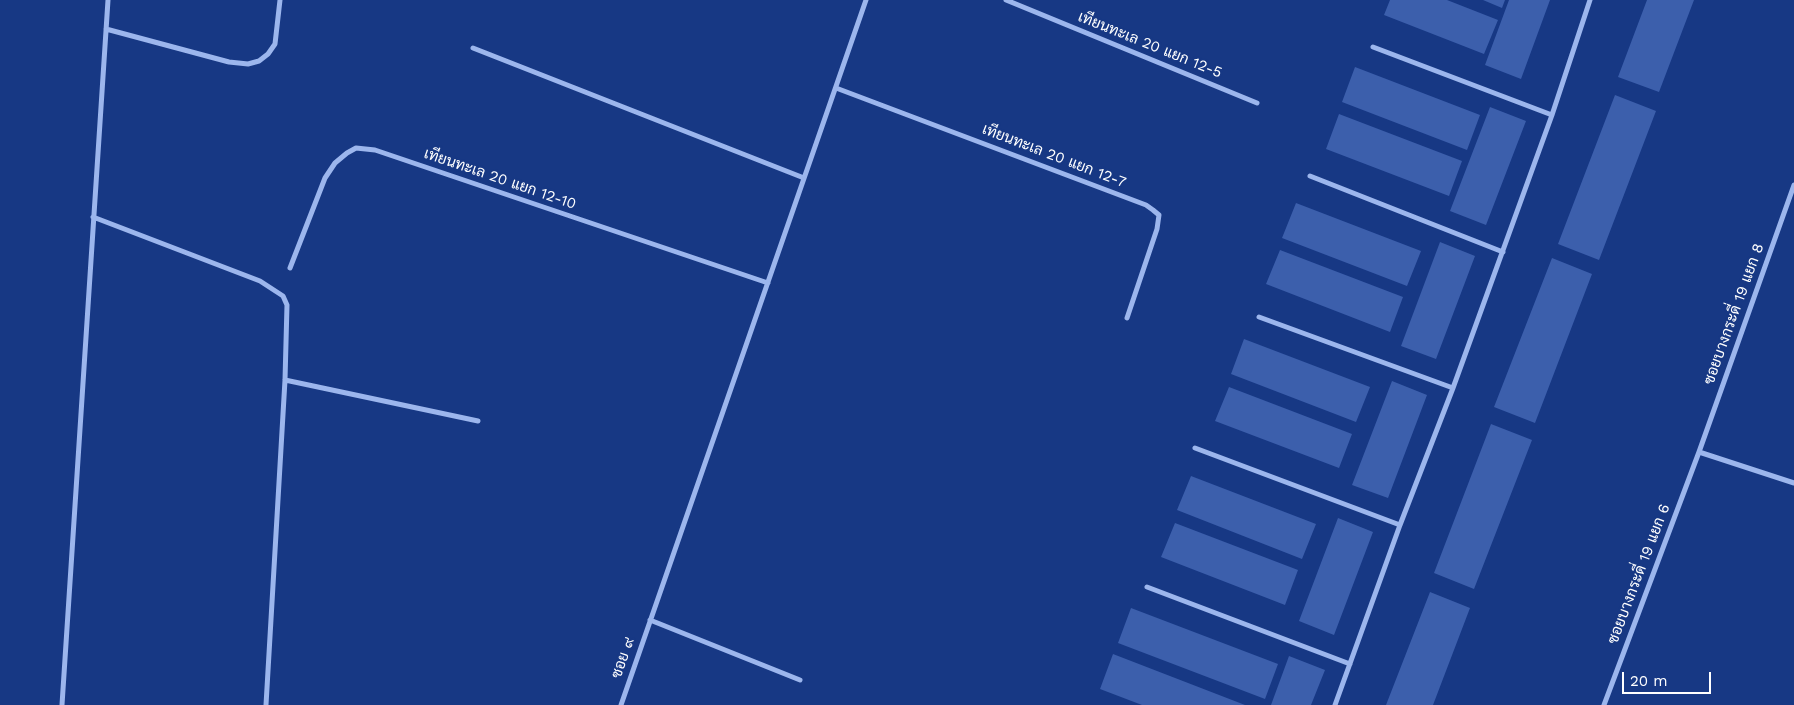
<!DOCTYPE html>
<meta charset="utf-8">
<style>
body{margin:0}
#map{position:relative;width:1794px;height:705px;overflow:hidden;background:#173884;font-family:"Work Sans",sans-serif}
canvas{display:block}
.scale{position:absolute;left:1622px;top:672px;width:89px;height:22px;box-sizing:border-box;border:2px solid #fff;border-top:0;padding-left:6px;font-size:15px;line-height:18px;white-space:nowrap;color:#fff;-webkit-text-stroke:4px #173884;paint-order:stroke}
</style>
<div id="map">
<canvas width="1794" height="705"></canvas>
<div class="scale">20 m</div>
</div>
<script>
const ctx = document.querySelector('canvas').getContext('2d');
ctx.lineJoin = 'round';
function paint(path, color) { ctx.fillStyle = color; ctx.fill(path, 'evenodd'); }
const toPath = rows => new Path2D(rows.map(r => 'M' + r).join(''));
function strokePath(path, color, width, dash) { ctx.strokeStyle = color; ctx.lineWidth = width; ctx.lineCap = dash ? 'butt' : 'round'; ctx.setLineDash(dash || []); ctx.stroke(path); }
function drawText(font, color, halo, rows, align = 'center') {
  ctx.font = font + ' "Work Sans",Sarabun,sans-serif'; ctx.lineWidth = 4.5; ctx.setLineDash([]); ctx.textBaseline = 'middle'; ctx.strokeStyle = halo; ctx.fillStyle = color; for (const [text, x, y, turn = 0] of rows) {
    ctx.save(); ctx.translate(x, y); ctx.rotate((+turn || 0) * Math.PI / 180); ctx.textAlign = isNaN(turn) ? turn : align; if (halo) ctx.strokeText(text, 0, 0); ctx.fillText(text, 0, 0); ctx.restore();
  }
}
paint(toPath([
 [1390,0,1447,0,1498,20,1484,54,1384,15],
 [1483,0,1505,0,1502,8],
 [1509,0,1550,0,1521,79,1485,65],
 [1647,0,1694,0,1659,92,1618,77],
 [1355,67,1480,115,1467,150,1342,102],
 [1615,95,1656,111,1599,260,1558,244],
 [1490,107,1526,121,1486,225,1450,211],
 [1339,114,1462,161,1449,196,1326,149],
 [1296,203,1421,251,1407,286,1282,238],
 [1440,242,1475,256,1436,359,1401,346],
 [1280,250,1403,297,1390,332,1266,284],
 [1552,258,1592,274,1535,423,1494,407],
 [1244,339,1370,387,1356,422,1231,374],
 [1392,381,1427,395,1388,498,1352,485],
 [1229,387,1352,434,1339,468,1215,421],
 [1491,424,1532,440,1474,589,1434,573],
 [1191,476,1316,524,1302,559,1177,510],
 [1338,518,1373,532,1334,635,1299,621],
 [1175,523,1298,570,1285,605,1161,557],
 [1430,592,1470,608,1433,705,1386,705],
 [1131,608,1278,664,1265,699,1118,643],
 [1113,654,1245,705,1142,705,1100,689],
 [1289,656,1325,670,1311,705,1271,705]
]), '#3c5fac');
strokePath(toPath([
 [1006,0,1257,103],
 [106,29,229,62,248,64,259,61,268,54,275,44,280,0],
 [1373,47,1552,115],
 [473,48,804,178],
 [836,88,1146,205,1153,210,1159,215,1157,229,1127,318],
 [1310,176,1503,252],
 [93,217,260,281,283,296,287,305,285,380,266,705],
 [290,268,325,178,335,163,347,153,356,148,375,150,768,283],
 [1259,317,1453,388],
 [285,380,478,421],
 [1195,448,1400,525],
 [1699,452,1794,483],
 [1147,587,1350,664],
 [650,620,800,680],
 [62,705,108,0],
 [621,705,866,0],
 [1335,705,1400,525,1453,388,1552,115,1590,0],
 [1604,705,1699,452,1794,185]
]), '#9cb6ed', 5);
drawText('15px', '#fff', '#173884', [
 ["เทียนทะเล 20 แยก 12-5",1150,45,22],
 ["เทียนทะเล 20 แยก 12-7",1054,156,21],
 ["เทียนทะเล 20 แยก 12-10",500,179,19],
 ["ซอยบางกระดี่ 19 แยก 8",1734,314,-70],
 ["ซอยบางกระดี่ 19 แยก 6",1639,574,-69],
 ["ซอย ๙",623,658,-71]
]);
</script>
